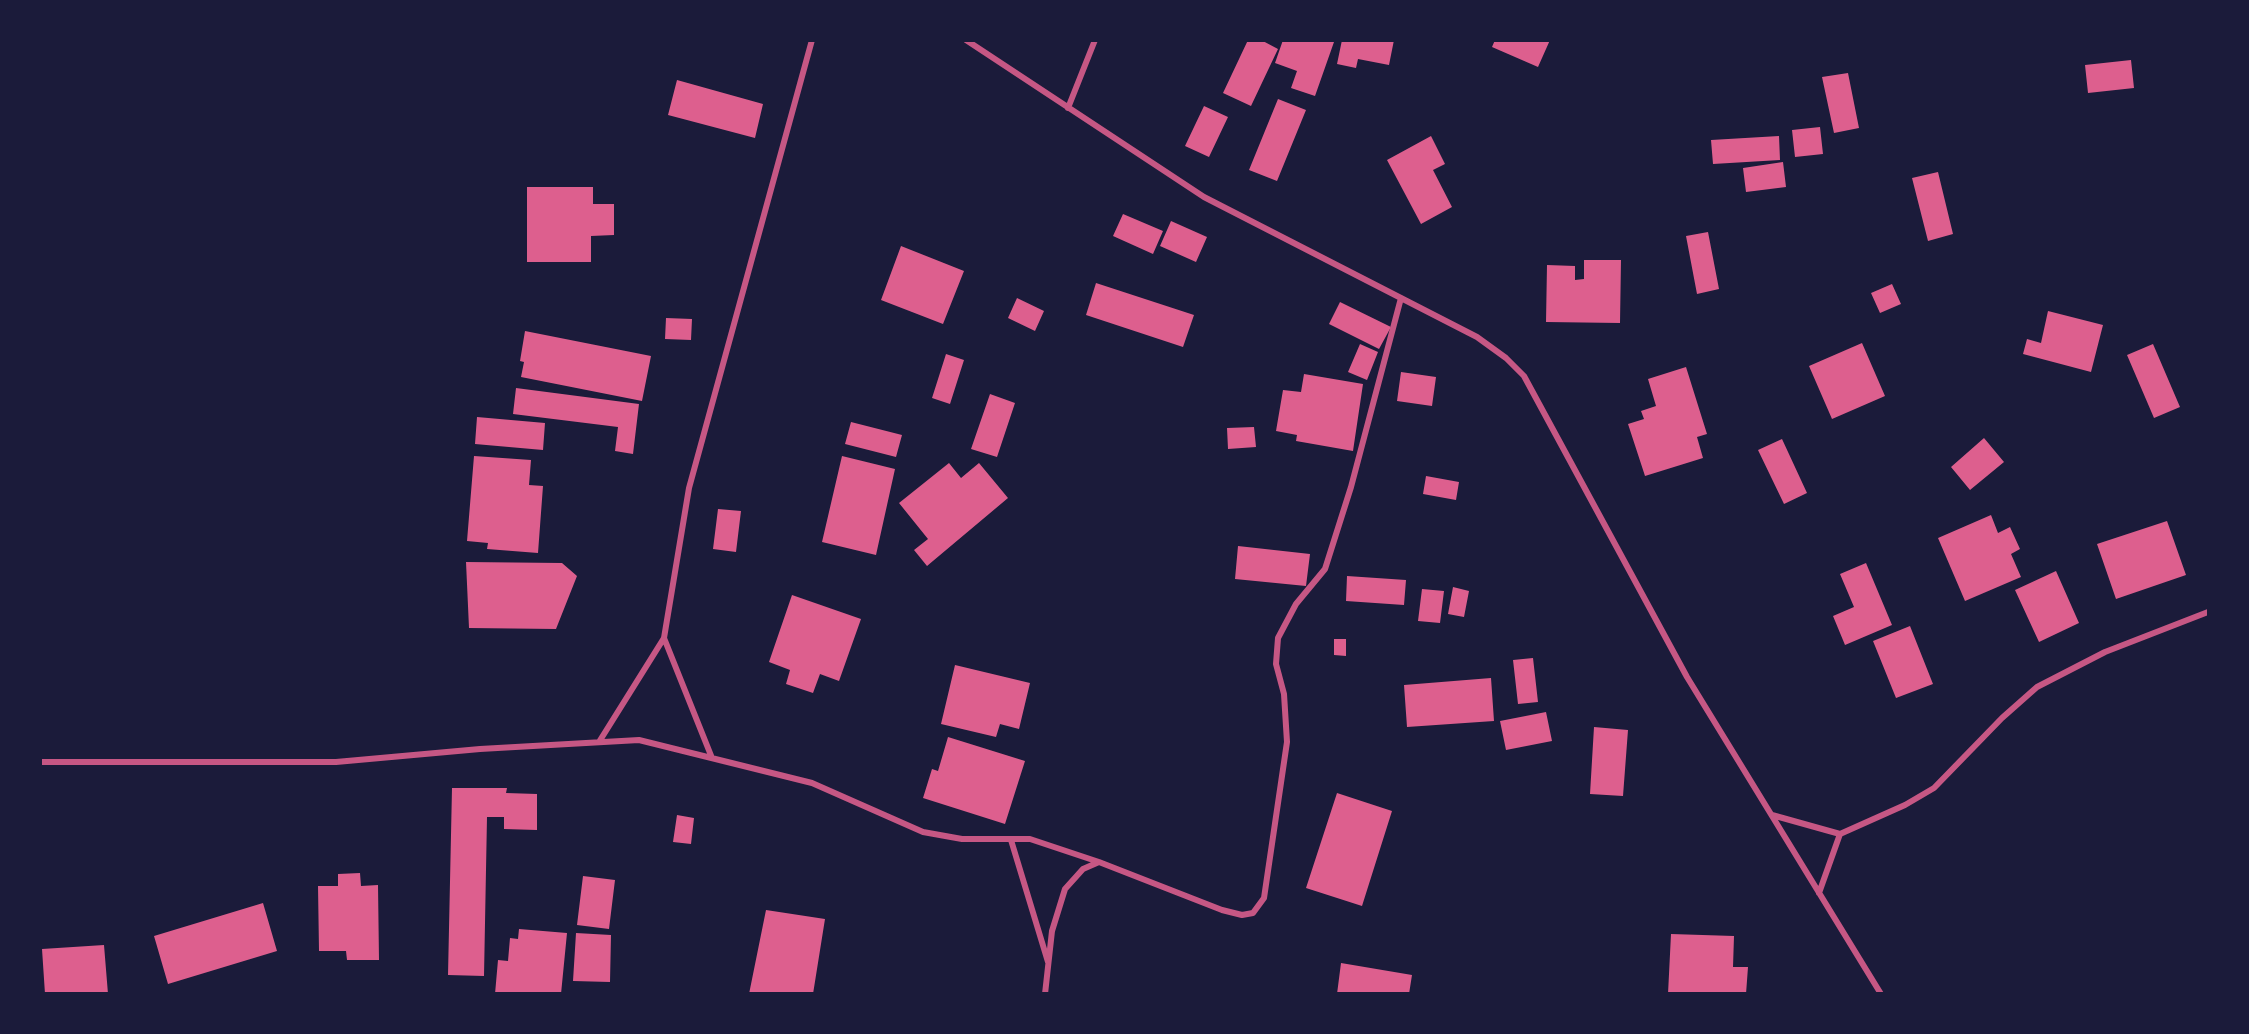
<!DOCTYPE html>
<style>
body{margin:0}
#map{position:relative;width:2249px;height:1034px;overflow:hidden;background:#1b1b3a;font-family:"Open Sans",sans-serif}
canvas{display:block}
.frame{position:absolute;inset:0;border:42px solid #1b1b3a;pointer-events:none}
</style>
<div id="map">
<canvas width="2249" height="1034"></canvas>
<div class="frame"></div>
</div>
<script>
const ctx = document.querySelector('canvas').getContext('2d');
ctx.lineJoin = 'round';
function paint(path, color) { ctx.fillStyle = color; ctx.fill(path, 'evenodd'); }
const toPath = rows => new Path2D(rows.map(r => 'M' + r).join(''));
function strokePath(path, color, width, dash) { ctx.strokeStyle = color; ctx.lineWidth = width; ctx.lineCap = dash ? 'butt' : 'round'; ctx.setLineDash(dash || []); ctx.stroke(path); }
paint(toPath([
 [1248,40,1261,40,1278,49,1251,106,1223,93],
 [1283,40,1334,42,1315,96,1291,88,1297,71,1275,63],
 [1342,40,1394,40,1389,65,1358,59,1356,68,1337,64],
 [1495,40,1550,40,1538,67,1492,47],
 [2131,60,2134,88,2088,93,2085,65],
 [1848,73,1859,128,1834,133,1822,77],
 [677,80,763,104,755,138,668,115],
 [1278,99,1306,110,1277,181,1249,170],
 [1204,106,1228,117,1209,157,1185,146],
 [1820,127,1823,154,1795,157,1792,130],
 [1431,136,1445,164,1433,170,1452,207,1421,224,1387,160],
 [1779,136,1780,160,1713,164,1711,140],
 [1783,162,1786,187,1746,192,1743,168],
 [1938,172,1953,234,1928,241,1912,178],
 [527,187,593,187,593,204,614,204,614,235,591,236,591,262,527,262],
 [1123,214,1163,231,1153,254,1113,236],
 [1171,221,1207,237,1196,262,1160,246],
 [1708,232,1719,289,1697,294,1686,236],
 [901,246,964,271,943,324,881,300],
 [1584,260,1621,260,1620,323,1546,322,1547,265,1575,266,1575,280,1584,279],
 [1096,283,1194,315,1183,347,1086,315],
 [1892,284,1901,304,1880,313,1871,293],
 [1017,298,1044,311,1035,331,1008,318],
 [1340,302,1391,327,1379,349,1329,324],
 [2048,311,2103,325,2091,372,2023,354,2027,339,2041,343],
 [666,318,692,319,691,340,665,339],
 [525,331,651,356,642,401,521,377,524,362,520,361],
 [1862,343,1885,396,1832,419,1809,366],
 [1360,344,1378,352,1367,380,1348,372],
 [2153,344,2180,407,2154,418,2127,355],
 [946,354,964,360,950,404,932,398],
 [1686,367,1707,434,1697,437,1703,458,1645,476,1628,424,1644,419,1641,411,1656,406,1648,379],
 [1401,372,1436,377,1432,406,1397,401],
 [1304,374,1363,384,1353,451,1296,441,1297,435,1276,431,1283,390,1301,392],
 [516,388,639,404,633,454,615,451,618,427,513,414],
 [990,394,1015,403,997,457,971,449],
 [477,417,545,423,543,450,475,444],
 [851,422,902,435,896,457,845,444],
 [1254,427,1256,447,1228,449,1227,428],
 [1984,438,2004,462,1970,490,1951,467],
 [1782,439,1807,493,1784,504,1758,450],
 [474,456,531,460,529,485,543,486,538,553,487,549,488,543,467,541],
 [842,456,895,469,876,555,822,542],
 [949,463,961,478,979,463,1008,498,927,566,914,550,928,539,899,503],
 [1426,476,1459,482,1456,500,1423,494],
 [718,509,741,511,736,552,713,549],
 [1991,515,1998,533,2010,527,2020,549,2011,554,2021,577,1965,601,1938,538],
 [2167,521,2186,575,2116,599,2097,544],
 [1238,546,1310,554,1306,586,1235,579],
 [466,562,562,563,577,576,556,629,469,628],
 [1866,563,1892,625,1845,645,1833,616,1854,607,1840,574],
 [2056,571,2079,623,2039,642,2015,590],
 [1347,576,1406,580,1404,605,1346,601],
 [1453,587,1469,591,1464,617,1448,614],
 [1422,589,1444,591,1440,623,1418,621],
 [792,595,861,619,839,681,820,674,813,693,786,684,790,670,769,662],
 [1910,626,1933,684,1896,698,1873,641],
 [1334,639,1346,639,1346,656,1334,655],
 [1533,658,1538,702,1518,704,1513,660],
 [955,665,1030,683,1019,729,1000,724,996,737,941,724],
 [1491,678,1494,721,1407,727,1404,685],
 [1546,712,1552,741,1506,750,1500,721],
 [1594,727,1628,730,1623,796,1590,794],
 [948,737,1025,761,1005,824,923,798,932,769,938,771],
 [452,788,507,788,506,793,537,794,537,830,504,829,504,817,487,817,484,976,448,975],
 [1337,793,1392,811,1362,906,1306,888],
 [677,815,694,818,691,844,673,842],
 [360,873,361,886,378,885,379,960,347,960,346,951,319,951,318,886,338,886,338,874],
 [583,876,615,880,609,929,577,925],
 [263,903,277,951,168,984,154,936],
 [766,910,825,919,813,994,749,994],
 [519,929,567,933,561,994,495,994,498,960,508,961,510,938,518,939],
 [576,933,611,935,610,982,573,981],
 [1671,934,1734,936,1733,967,1748,967,1746,994,1668,994],
 [104,945,108,994,45,994,42,949],
 [1341,963,1412,975,1409,994,1337,994]
]), '#dd5f8e');
strokePath(toPath([
 [966,40,1204,197,1477,337,1506,358,1524,376,1687,677,1881,994],
 [1068,108,1095,40],
 [664,638,712,758],
 [599,742,664,638,689,488,812,40],
 [40,762,336,762,480,749,639,740,812,783,923,832,962,839,1030,839,1099,862],
 [1772,815,1840,834,1905,805,1934,788,2002,718,2037,687,2105,652,2208,612],
 [1011,840,1048,962],
 [1819,893,1840,834],
 [1045,994,1052,931,1065,889,1083,869,1099,862,1222,910,1242,915,1253,913,1264,898,1287,742,1284,694,1276,664,1278,638,1296,604,1325,569,1351,487,1401,298]
]), '#c65784', 6);
</script>
